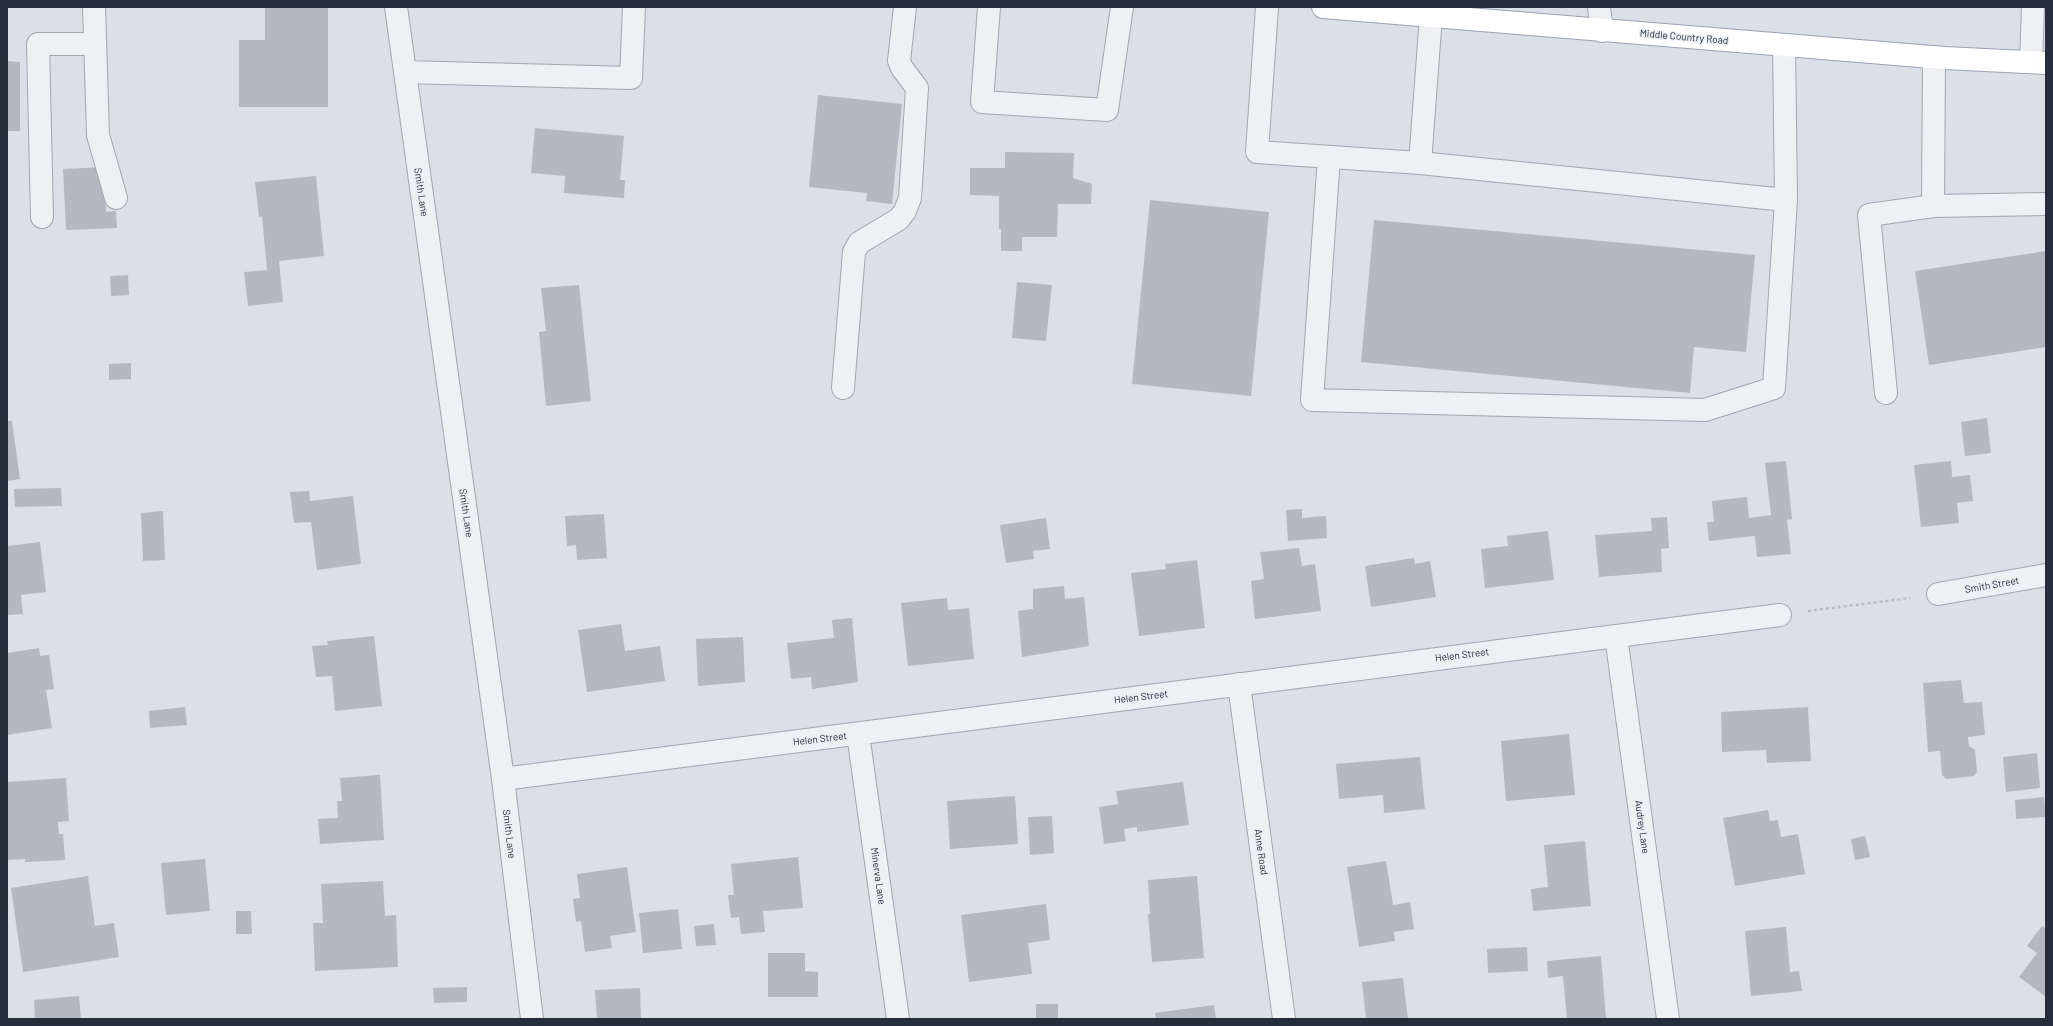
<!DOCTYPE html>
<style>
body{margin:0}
#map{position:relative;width:2053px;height:1026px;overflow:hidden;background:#dbdfe6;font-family:Barlow,sans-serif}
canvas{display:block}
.frame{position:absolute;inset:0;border:8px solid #262d3b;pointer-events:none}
</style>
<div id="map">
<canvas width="2053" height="1026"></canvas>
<div class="frame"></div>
</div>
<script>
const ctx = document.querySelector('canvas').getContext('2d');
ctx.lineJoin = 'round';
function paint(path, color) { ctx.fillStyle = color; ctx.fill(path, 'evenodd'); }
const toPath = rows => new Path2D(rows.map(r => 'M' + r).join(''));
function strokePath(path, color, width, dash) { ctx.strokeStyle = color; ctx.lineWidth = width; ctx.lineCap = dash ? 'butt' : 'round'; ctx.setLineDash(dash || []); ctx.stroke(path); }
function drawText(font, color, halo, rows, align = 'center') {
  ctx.font = font + ' Barlow,sans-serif'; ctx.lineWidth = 3; ctx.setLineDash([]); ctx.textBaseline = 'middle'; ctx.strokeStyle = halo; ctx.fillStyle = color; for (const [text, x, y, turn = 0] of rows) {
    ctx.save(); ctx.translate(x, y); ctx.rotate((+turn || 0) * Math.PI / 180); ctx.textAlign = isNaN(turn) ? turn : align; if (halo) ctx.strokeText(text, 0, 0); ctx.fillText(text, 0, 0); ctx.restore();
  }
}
paint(toPath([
 [265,7,328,7,328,107,239,107,239,40,265,40],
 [7,61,20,62,20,131,7,131],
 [818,95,902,104,892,204,866,201,867,193,809,187],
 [535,128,624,136,620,180,625,180,624,198,564,193,565,176,531,173],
 [1005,152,1074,153,1073,178,1092,184,1091,204,1058,204,1057,237,1022,237,1022,251,1001,251,1001,229,999,229,999,196,970,195,970,168,1005,168],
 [104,167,106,212,116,211,117,228,66,230,63,169],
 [316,176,324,256,279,261,283,302,248,306,244,272,267,270,262,216,259,217,255,182],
 [1150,200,1269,212,1251,396,1132,384],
 [1374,220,1755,255,1746,352,1694,347,1690,393,1361,362],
 [2046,251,2046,347,1929,365,1915,271],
 [128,275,129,295,111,296,110,276],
 [1017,282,1052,285,1046,341,1012,338],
 [579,285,591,401,546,406,539,332,546,331,541,288],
 [131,363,131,379,109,380,109,364],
 [1987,418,1991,453,1965,456,1961,422],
 [7,421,12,421,20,479,7,481],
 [1786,461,1792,519,1787,520,1791,554,1757,557,1755,536,1709,541,1707,522,1714,522,1712,501,1747,497,1749,518,1771,515,1765,463],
 [1951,461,1952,477,1970,475,1973,501,1957,503,1959,523,1921,527,1914,465],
 [61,488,62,506,15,507,14,489],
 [309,491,310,501,353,496,361,564,317,570,311,522,294,523,290,492],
 [1302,509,1302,518,1326,516,1327,538,1288,541,1286,510],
 [163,511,165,560,143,561,141,513],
 [604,514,607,558,577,560,576,545,567,546,565,516],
 [1667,517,1669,548,1661,549,1662,572,1599,577,1595,535,1652,531,1651,518],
 [1046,518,1050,549,1033,551,1034,559,1006,563,1000,525],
 [1548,531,1554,580,1485,588,1481,549,1508,546,1507,536],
 [40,542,46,592,21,595,23,614,7,615,7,546],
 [1299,548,1302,566,1315,564,1321,611,1255,619,1251,581,1264,579,1260,552],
 [1414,558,1415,564,1430,561,1436,597,1371,607,1365,566],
 [1197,560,1205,628,1139,636,1131,573,1166,569,1165,564],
 [1064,586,1065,599,1084,597,1089,646,1022,657,1018,611,1033,609,1033,589],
 [947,598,948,610,969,608,974,659,908,666,901,603],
 [852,618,858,682,812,689,811,677,791,679,787,643,834,638,832,620],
 [621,624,625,651,660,646,665,681,587,692,578,630],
 [374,636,382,706,335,711,332,676,316,677,312,646,328,645,327,641],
 [743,637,745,682,698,686,696,639],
 [39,648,40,656,49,655,54,689,46,690,52,728,7,735,7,653],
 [1961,680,1964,703,1982,702,1985,735,1968,737,1969,746,1975,750,1977,772,1974,776,1946,779,1942,775,1940,751,1928,752,1923,683],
 [185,707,187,725,150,728,149,711],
 [1808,707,1811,761,1767,763,1766,750,1722,752,1721,712],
 [1569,734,1575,795,1506,801,1501,741],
 [2037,753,2040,788,2006,792,2003,757],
 [1420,757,1425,809,1384,813,1383,795,1339,799,1336,764],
 [380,775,384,840,320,844,318,819,338,818,337,801,342,801,340,778],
 [66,778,69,821,58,822,59,834,63,834,65,860,25,862,25,859,7,860,7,782],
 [1183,782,1189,825,1137,832,1137,827,1124,829,1126,841,1104,844,1099,807,1118,804,1116,791],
 [1015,796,1018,844,950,849,947,801],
 [2044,797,2046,817,2016,819,2015,800],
 [1768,810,1770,821,1778,820,1781,837,1798,834,1805,874,1735,886,1723,818],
 [1052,816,1054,853,1030,855,1028,817],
 [1865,836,1870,857,1855,860,1851,839],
 [1585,841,1591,906,1533,911,1531,889,1548,887,1544,845],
 [798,857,803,908,763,911,765,932,741,934,739,917,731,918,728,895,734,895,731,864],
 [205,859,210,911,166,915,161,863],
 [1386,861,1393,905,1410,902,1414,929,1394,932,1395,941,1359,947,1347,867],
 [627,867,636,932,610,936,612,948,585,952,581,921,576,922,573,899,580,898,577,874],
 [88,876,95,926,114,923,119,957,23,972,11,888],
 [1197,876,1204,958,1152,962,1148,914,1150,914,1148,880],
 [383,881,385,916,396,915,398,967,315,971,313,923,323,923,321,884],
 [1046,904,1050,940,1028,943,1032,974,969,982,961,915],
 [678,909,682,949,643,953,639,913],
 [236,911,251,911,252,934,236,934],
 [714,924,716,945,696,946,694,926],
 [2042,926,2046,929,2046,997,2019,977,2037,953,2027,946],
 [1786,927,1790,972,1799,971,1802,991,1751,996,1745,931],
 [1527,947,1528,971,1488,973,1487,949],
 [768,953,805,953,805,971,818,972,818,997,768,997],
 [1601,956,1606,1019,1567,1019,1563,976,1548,978,1547,961],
 [1403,978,1408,1019,1366,1019,1362,982],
 [467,987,467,1002,434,1003,433,988],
 [640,988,641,1019,597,1019,595,990],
 [79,996,81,1019,35,1019,34,1000],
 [1036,1004,1058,1004,1058,1019,1036,1019],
 [1214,1005,1216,1019,1156,1019,1155,1013]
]), '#b3b8c2');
const minor = toPath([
 [94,7,98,135,116,198],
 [396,7,503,779,532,1019],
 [989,7,982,102,1107,110,1122,7],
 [1267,7,1257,152,1420,163],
 [1599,7,1602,31],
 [1431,16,1420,163,1786,200,1784,45],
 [1934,57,1933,206,2046,204],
 [2031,62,2033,7],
 [405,72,631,78,634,7],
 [1329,157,1312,400,1705,410,1774,388,1786,200],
 [42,217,38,44,95,44],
 [843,388,854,252,859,243,899,219,905,211,910,198,917,88,902,68,899,61,905,7],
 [1886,393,1869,215,1933,206],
 [1938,594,2046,575],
 [1616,636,1668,1019],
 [1239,684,1284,1019],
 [858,734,898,1019],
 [503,779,1780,615]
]);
const major = toPath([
 [1323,7,1944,58,2046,63]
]);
strokePath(minor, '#a1a6af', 24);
strokePath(major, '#9ba3b1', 24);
strokePath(toPath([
 [1808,611,1910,598]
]), '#babdc4', 2.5, [3, 3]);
strokePath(minor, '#eef0f4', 22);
strokePath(major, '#fff', 22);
drawText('10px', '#262d3b', '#eaeef3', [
 ["Middle Country Road",1684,37,5],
 ["Smith Lane",421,192,82],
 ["Smith Lane",466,513,82],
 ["Smith Street",1992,585,-10],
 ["Helen Street",1462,655,-7],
 ["Helen Street",1141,697,-7],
 ["Helen Street",820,739,-7],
 ["Audrey Lane",1642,827,82],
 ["Smith Lane",509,834,83],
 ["Anne Road",1261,852,82],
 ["Minerva Lane",878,876,82]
]);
</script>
